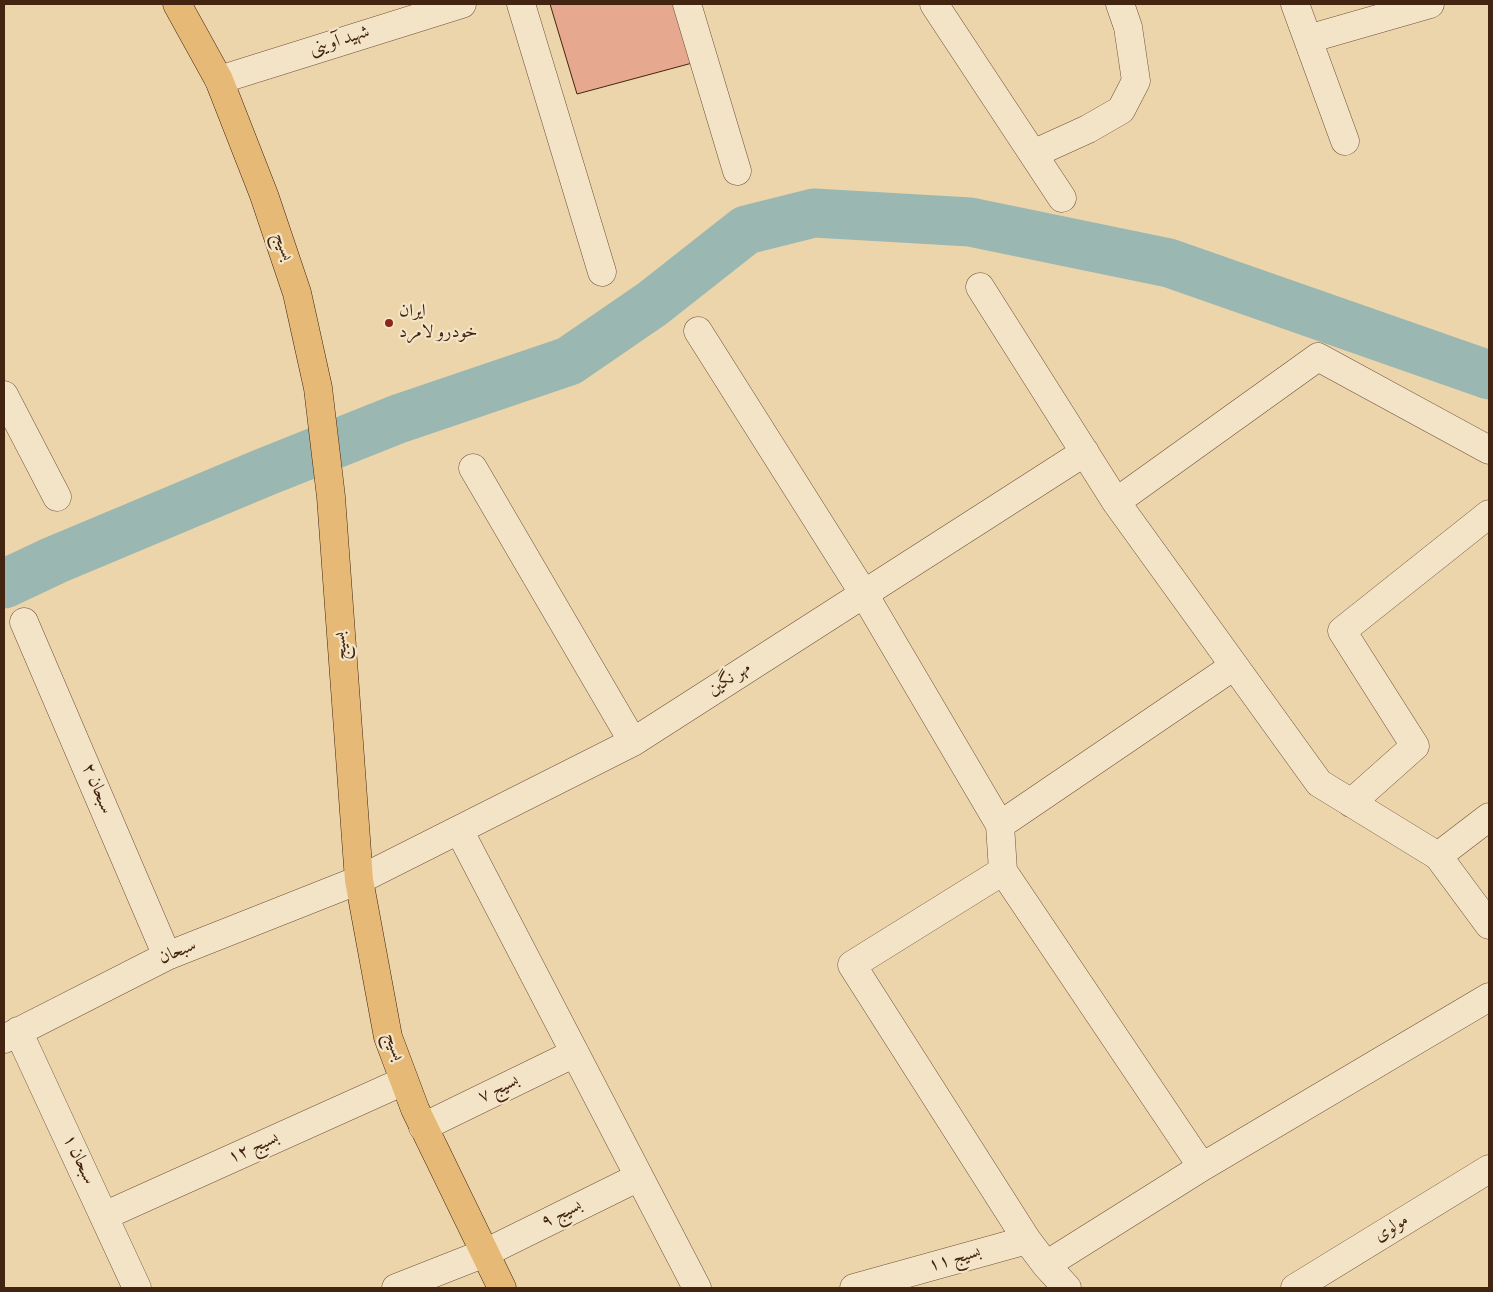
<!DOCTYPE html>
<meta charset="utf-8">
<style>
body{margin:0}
#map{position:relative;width:1493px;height:1292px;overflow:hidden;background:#edd5ab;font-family:Vollkorn,serif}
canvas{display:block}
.frame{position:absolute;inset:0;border:5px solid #422411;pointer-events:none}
</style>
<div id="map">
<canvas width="1493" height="1292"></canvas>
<div class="frame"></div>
</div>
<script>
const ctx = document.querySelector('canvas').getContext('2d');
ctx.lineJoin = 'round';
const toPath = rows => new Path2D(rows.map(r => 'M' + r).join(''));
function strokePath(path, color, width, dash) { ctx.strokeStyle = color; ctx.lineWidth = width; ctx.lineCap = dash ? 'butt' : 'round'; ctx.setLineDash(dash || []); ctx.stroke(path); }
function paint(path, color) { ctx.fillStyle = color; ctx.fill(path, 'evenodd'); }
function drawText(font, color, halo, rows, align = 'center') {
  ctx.font = font + ' Vollkorn,Amiri,serif'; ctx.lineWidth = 4.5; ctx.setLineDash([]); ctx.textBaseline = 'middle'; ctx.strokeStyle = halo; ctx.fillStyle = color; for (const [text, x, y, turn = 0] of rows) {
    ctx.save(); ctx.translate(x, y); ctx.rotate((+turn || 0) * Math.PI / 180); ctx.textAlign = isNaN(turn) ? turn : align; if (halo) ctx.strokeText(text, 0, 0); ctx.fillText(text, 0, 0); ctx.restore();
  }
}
strokePath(toPath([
 [4,584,55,560,265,472,398,419,569,361,652,304,746,230,814,213,970,222,1169,263,1489,375]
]), '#9bb7b2', 49);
const building = toPath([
 [550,4,679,4,696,62,577,94,550,4]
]);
paint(building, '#e6a88f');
strokePath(building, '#422411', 1);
const minor = toPath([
 [521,4,602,272],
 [687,4,737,171],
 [934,4,1062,198],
 [1295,4,1345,141],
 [1308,39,1430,4],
 [219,80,462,4],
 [1033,154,1088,129,1121,110,1136,81,1128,27,1120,4],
 [980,287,1116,502,1319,783,1438,856,1489,925],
 [698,331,864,594,1000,825,1003,871,1202,1167],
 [4,395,57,497],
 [473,468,633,742],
 [1116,502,1318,357,1489,450],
 [24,622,167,956],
 [1351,803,1415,746,1342,631,1489,514],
 [1000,825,1234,666],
 [459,830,697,1288],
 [1438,856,1489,817],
 [1003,871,852,965,1027,1240,1046,1265,1067,1288],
 [18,1031,137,1288],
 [4,1039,167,956,359,880,633,742,1085,452],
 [423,1127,575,1053],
 [104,1216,404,1081],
 [1046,1265,1202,1167,1489,997],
 [396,1288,485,1253,639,1177],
 [854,1288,1027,1240],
 [1295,1288,1489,1169]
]);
const major = toPath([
 [177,4,219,80,264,195,297,293,318,388,331,497,359,880,388,1037,415,1109,502,1288]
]);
strokePath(minor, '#6d5038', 29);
strokePath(major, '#422411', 29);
strokePath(minor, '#f3e4c8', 28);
strokePath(major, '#e6ba76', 28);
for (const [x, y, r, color] of [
 [389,323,5,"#8f2418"]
]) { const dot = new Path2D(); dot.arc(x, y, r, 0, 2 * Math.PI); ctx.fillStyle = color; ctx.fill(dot); strokePath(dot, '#f3e4c8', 2); }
drawText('18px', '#422411', '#f3e4c8', [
 ["شهید آوینی",340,42,-18],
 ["بسیج",282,247,71],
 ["بسیج",342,646,-94],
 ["مهر نگین",730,680,-33],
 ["سبحان ۲",96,789,67],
 ["سبحان",178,953,-23],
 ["بسیج",393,1047,72],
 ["بسیج ۷",499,1090,-26],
 ["بسیج ۱۲",254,1149,-24],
 ["سبحان ۱",78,1160,65],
 ["بسیج ۹",562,1215,-26],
 ["مولوی",1392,1229,-32],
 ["بسیج ۱۱",955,1260,-16]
]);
drawText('18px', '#422411', '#f3e4c8', [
 ["ایران",399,313],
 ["خودرو لامرد",399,334]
], 'left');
</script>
